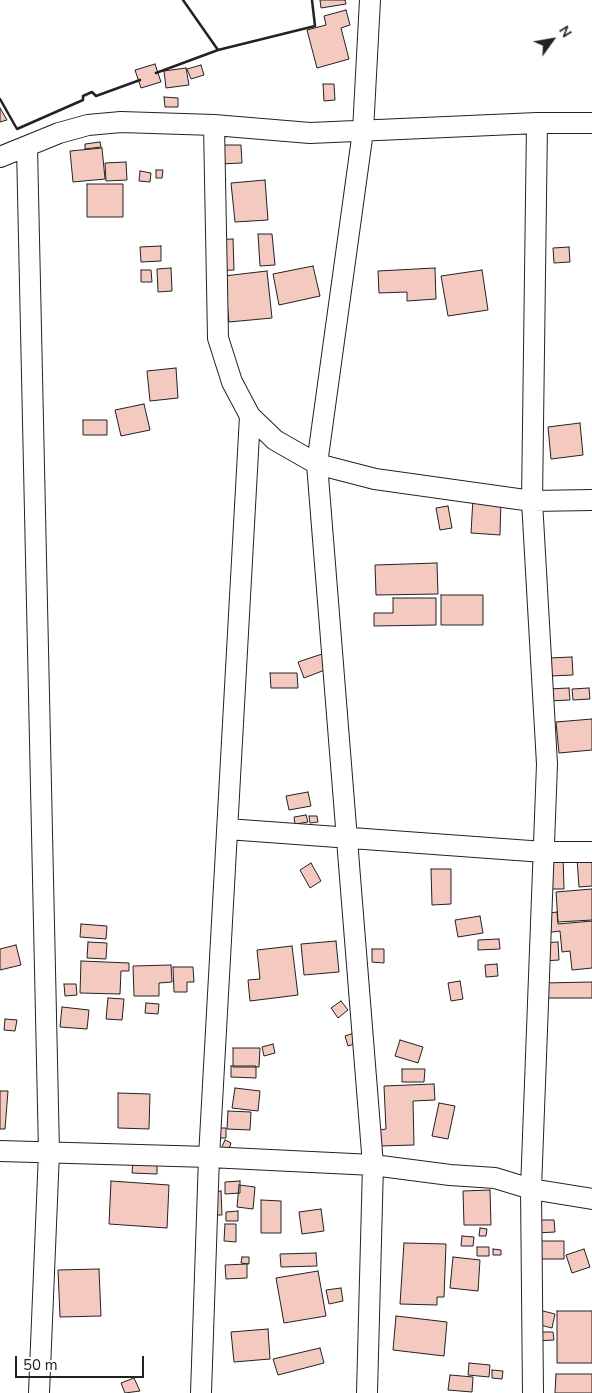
<!DOCTYPE html>
<style>
body{margin:0}
#map{position:relative;width:592px;height:1393px;overflow:hidden;background:#fff;font-family:"Nunito Sans",sans-serif}
canvas{display:block}
.north{position:absolute;left:527px;top:15px;width:50px;height:50px;-webkit-text-stroke:4px #fff;paint-order:stroke;rotate:58deg;font-size:14px;font-weight:700;line-height:20px;text-align:center;color:#222}
.north::after{content:'';display:block;margin:auto;width:18px;height:22px;background:#222;clip-path:polygon(50% 0,100% 100%,50% 72%,0 100%)}
.scale{position:absolute;left:15px;top:1356px;width:129px;height:22px;box-sizing:border-box;border:2px solid #222;border-top:0;padding-left:6px;font-size:15px;line-height:18px;white-space:nowrap;color:#222;-webkit-text-stroke:4px #fff;paint-order:stroke}
</style>
<div id="map">
<canvas width="592" height="1393"></canvas>
<div class="north">N</div>
<div class="scale">50 m</div>
</div>
<script>
const ctx = document.querySelector('canvas').getContext('2d');
ctx.lineJoin = 'round';
function paint(path, color) { ctx.fillStyle = color; ctx.fill(path, 'evenodd'); }
const toPath = rows => new Path2D(rows.map(r => 'M' + r).join(''));
function strokePath(path, color, width, dash) { ctx.strokeStyle = color; ctx.lineWidth = width; ctx.lineCap = dash ? 'butt' : 'round'; ctx.setLineDash(dash || []); ctx.stroke(path); }
const building = toPath([
 [320,0,345,0,346,4,321,8,320,0],
 [346,10,350,25,341,28,349,59,317,68,307,30,326,25,324,16,346,10],
 [155,64,161,82,141,88,135,70,155,64],
 [201,65,204,75,191,79,187,69,201,65],
 [186,68,189,85,166,88,164,71,186,68],
 [323,84,334,84,335,100,324,101,323,84],
 [164,97,178,98,178,107,165,107,164,97],
 [0,108,7,120,0,122,0,108],
 [100,142,101,147,85,149,85,144,100,142],
 [218,145,241,145,242,163,219,164,218,145],
 [102,148,105,179,73,182,70,151,102,148],
 [126,162,127,180,106,181,105,163,126,162],
 [156,170,163,170,162,178,156,178,156,170],
 [140,171,151,173,150,182,139,181,140,171],
 [265,180,268,220,235,222,231,183,265,180],
 [87,184,123,184,123,217,87,217,87,184],
 [258,234,272,234,275,265,260,266,258,234],
 [233,239,234,270,211,271,210,240,233,239],
 [161,246,161,261,141,262,140,247,161,246],
 [569,247,570,262,554,263,553,248,569,247],
 [313,266,320,296,279,305,273,274,313,266],
 [171,268,172,291,158,292,157,269,171,268],
 [435,268,436,299,407,301,407,292,379,293,378,271,435,268],
 [141,270,151,270,152,282,141,282,141,270],
 [482,270,488,310,448,316,441,276,482,270],
 [267,271,272,318,229,322,224,276,267,271],
 [176,368,178,398,150,401,147,371,176,368],
 [144,404,150,430,121,436,115,410,144,404],
 [83,420,107,420,107,435,83,435,83,420],
 [580,423,583,455,551,459,548,427,580,423],
 [473,498,501,499,500,535,471,533,473,498],
 [448,506,452,528,440,530,436,508,448,506],
 [437,563,438,594,376,595,375,565,437,563],
 [441,595,483,595,483,625,441,625,441,595],
 [393,598,436,598,436,625,374,626,374,613,393,613,393,598],
 [325,653,330,668,304,678,298,662,325,653],
 [572,657,573,675,550,676,549,658,572,657],
 [270,673,297,673,298,688,271,688,270,673],
 [569,688,570,700,548,701,548,689,569,688],
 [589,688,590,699,573,700,572,689,589,688],
 [592,719,592,750,559,753,556,722,592,719],
 [308,792,311,806,289,810,286,796,308,792],
 [306,815,308,822,295,824,294,817,306,815],
 [309,816,317,816,318,822,310,823,309,816],
 [540,856,563,856,564,889,540,889,540,856],
 [592,858,592,886,579,887,577,859,592,858],
 [311,863,321,881,310,888,300,870,311,863],
 [431,869,451,869,451,904,432,905,431,869],
 [592,889,592,920,558,922,556,892,592,889],
 [557,912,558,924,592,921,592,968,572,970,570,951,562,952,560,931,545,933,543,914,557,912],
 [480,916,483,933,458,937,455,920,480,916],
 [81,924,107,926,106,939,80,937,81,924],
 [499,939,500,949,478,950,478,940,499,939],
 [336,941,339,972,304,975,301,944,336,941],
 [88,942,107,943,106,959,87,958,88,942],
 [558,942,559,960,543,961,542,943,558,942],
 [16,945,21,965,0,970,0,949,16,945],
 [292,946,298,995,250,1001,248,980,260,979,257,950,292,946],
 [372,949,384,949,384,963,372,962,372,949],
 [81,961,129,963,129,971,121,971,120,994,80,993,81,961],
 [497,964,498,976,486,977,485,965,497,964],
 [171,965,172,982,159,983,159,996,134,996,133,966,171,965],
 [173,967,193,967,194,982,187,982,187,992,174,992,173,967],
 [460,981,463,999,451,1001,448,983,460,981],
 [592,982,592,998,543,998,543,983,592,982],
 [64,984,76,984,77,995,65,996,64,984],
 [108,998,124,999,122,1020,106,1019,108,998],
 [341,1001,348,1010,338,1018,331,1008,341,1001],
 [146,1003,159,1004,158,1014,145,1013,146,1003],
 [62,1007,89,1010,87,1029,60,1027,62,1007],
 [5,1019,17,1020,15,1031,4,1030,5,1019],
 [357,1032,360,1042,348,1046,345,1036,357,1032],
 [400,1040,423,1047,418,1063,395,1056,400,1040],
 [273,1044,275,1053,264,1056,262,1047,273,1044],
 [233,1048,260,1048,259,1067,233,1067,233,1048],
 [231,1066,256,1066,256,1078,231,1077,231,1066],
 [402,1069,425,1069,424,1082,402,1082,402,1069],
 [434,1084,435,1100,413,1101,414,1145,380,1146,380,1130,386,1129,384,1086,434,1084],
 [235,1088,260,1091,258,1111,232,1108,235,1088],
 [0,1091,8,1091,5,1129,0,1129,0,1091],
 [118,1093,150,1094,149,1129,118,1128,118,1093],
 [439,1103,455,1106,448,1139,432,1136,439,1103],
 [228,1111,251,1112,250,1130,227,1129,228,1111],
 [219,1128,226,1128,226,1138,219,1138,219,1128],
 [225,1140,231,1143,228,1152,221,1149,225,1140],
 [133,1162,157,1163,157,1174,132,1173,133,1162],
 [111,1181,169,1185,167,1228,109,1224,111,1181],
 [240,1181,240,1193,225,1194,225,1182,240,1181],
 [239,1185,255,1187,253,1209,237,1207,239,1185],
 [490,1190,491,1225,464,1225,463,1191,490,1190],
 [221,1191,222,1215,215,1215,214,1192,221,1191],
 [261,1200,281,1201,281,1233,261,1233,261,1200],
 [321,1209,324,1231,302,1234,299,1212,321,1209],
 [238,1211,238,1221,226,1221,226,1212,238,1211],
 [537,1220,554,1220,555,1232,537,1233,537,1220],
 [225,1224,236,1224,236,1242,224,1241,225,1224],
 [480,1228,487,1229,486,1236,479,1236,480,1228],
 [462,1236,474,1237,473,1246,461,1246,462,1236],
 [534,1241,564,1241,564,1259,534,1259,534,1241],
 [404,1243,446,1244,444,1297,437,1297,437,1305,400,1304,404,1243],
 [477,1247,489,1247,489,1256,477,1256,477,1247],
 [493,1249,501,1250,501,1255,493,1255,493,1249],
 [584,1249,590,1267,572,1273,566,1255,584,1249],
 [316,1253,317,1266,281,1267,280,1254,316,1253],
 [242,1257,249,1257,249,1264,241,1263,242,1257],
 [453,1257,480,1260,478,1291,450,1288,453,1257],
 [247,1264,247,1278,226,1279,225,1265,247,1264],
 [99,1269,101,1316,60,1317,58,1270,99,1269],
 [318,1271,326,1316,284,1323,276,1278,318,1271],
 [341,1288,343,1301,329,1304,326,1290,341,1288],
 [539,1310,555,1314,552,1328,536,1324,539,1310],
 [557,1311,592,1311,592,1363,557,1363,557,1311],
 [396,1316,447,1322,444,1356,393,1350,396,1316],
 [268,1329,270,1359,234,1362,231,1332,268,1329],
 [536,1332,553,1332,554,1340,536,1341,536,1332],
 [320,1348,324,1363,278,1375,273,1359,320,1348],
 [469,1363,490,1365,489,1377,468,1375,469,1363],
 [492,1370,503,1371,502,1379,492,1378,492,1370],
 [556,1374,592,1374,592,1393,555,1393,556,1374],
 [450,1375,473,1377,472,1392,448,1390,450,1375],
 [134,1378,140,1391,125,1393,121,1383,134,1378]
]);
paint(building, '#f3c9c0');
strokePath(building, '#222', 1);
const minor = toPath([
 [214,125,218,338,232,382,250,416,275,440,317,464,375,479,532,501,592,500],
 [27,147,49,1152,39,1393],
 [0,157,59,133,88,125,121,122,214,125,310,133,537,123,592,123],
 [227,829,544,852,592,852],
 [0,1151,209,1157,373,1165,450,1175,495,1178,531,1189,592,1199],
 [201,1393,209,1157,250,416],
 [367,1393,373,1165,317,464,363,131,370,0],
 [533,1393,531,1189,547,764,532,501,537,123]
]);
strokePath(minor, '#222', 22);
strokePath(minor, '#fff', 20);
strokePath(toPath([
 [183,0,218,50],
 [156,73,218,50,315,26,312,0],
 [0,99,17,129,83,100,83,96,92,92,96,96,140,80]
]), '#222', 2.5);
</script>
